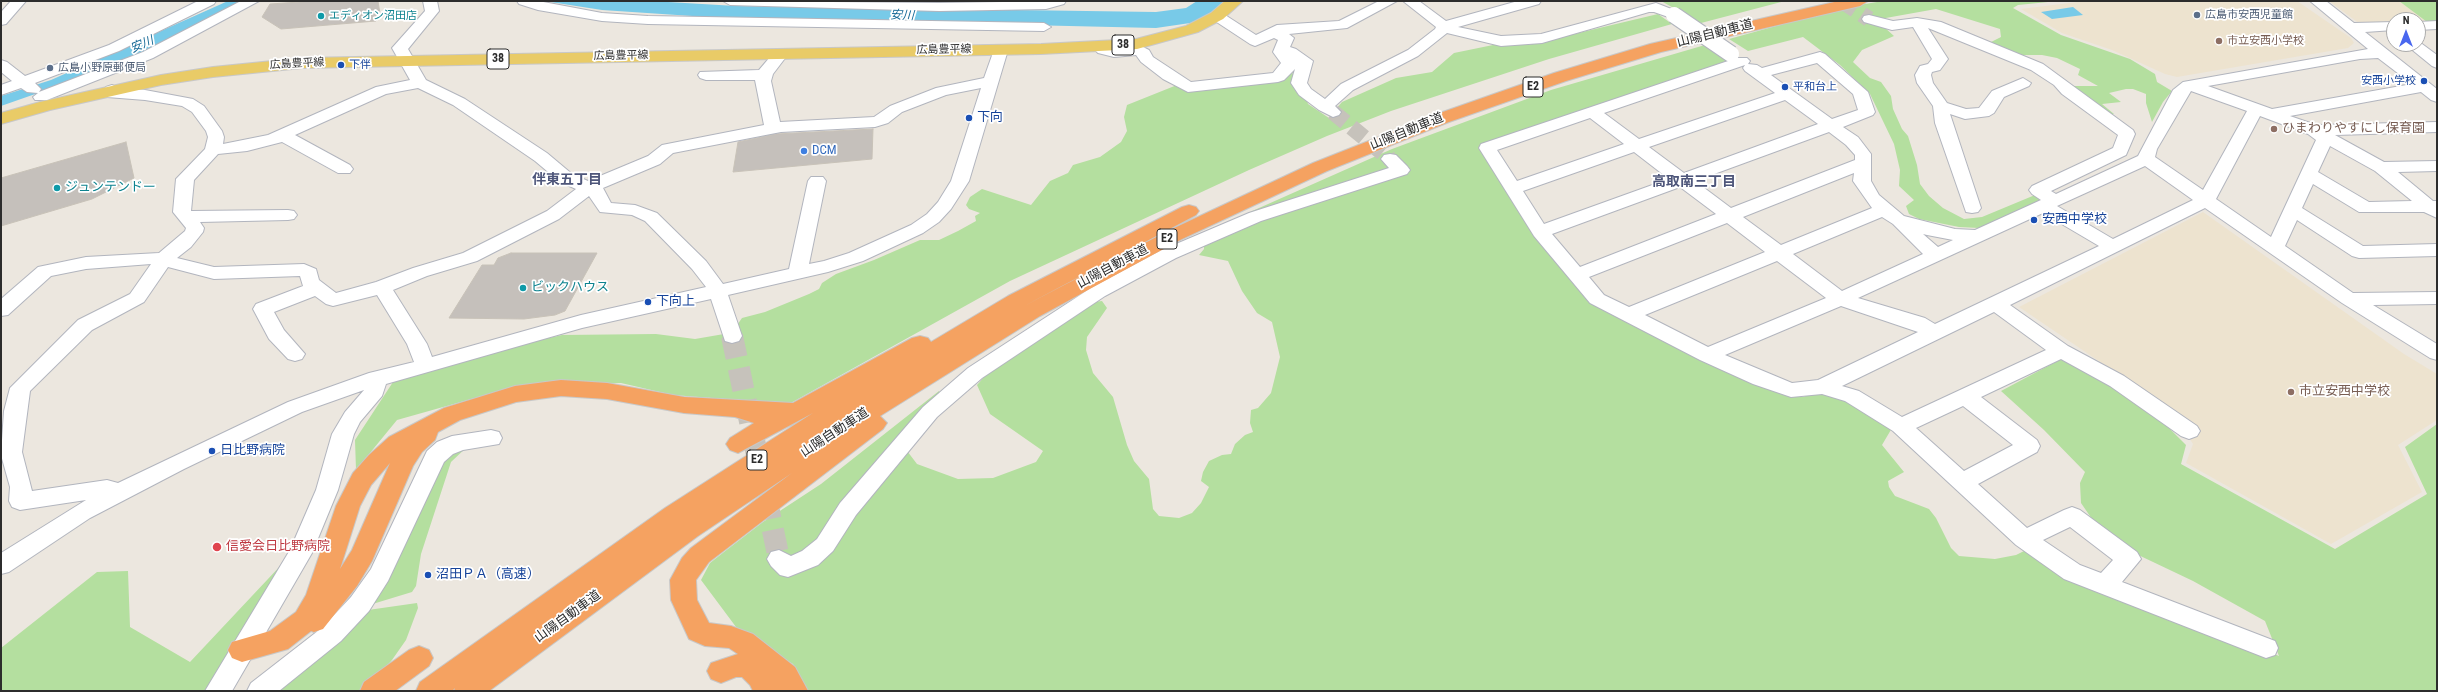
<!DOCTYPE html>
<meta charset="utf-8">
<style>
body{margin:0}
#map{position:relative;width:2438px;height:692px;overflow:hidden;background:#ece7df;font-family:"Roboto Condensed",sans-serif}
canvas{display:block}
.frame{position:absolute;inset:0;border:2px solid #2c2c2c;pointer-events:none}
.north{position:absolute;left:2386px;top:12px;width:40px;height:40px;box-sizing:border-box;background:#fff;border:1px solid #ababab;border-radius:50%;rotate:0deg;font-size:11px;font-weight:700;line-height:16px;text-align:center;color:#2c2c2c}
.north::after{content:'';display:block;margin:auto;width:14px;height:18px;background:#4967ef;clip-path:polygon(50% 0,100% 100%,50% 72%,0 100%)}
</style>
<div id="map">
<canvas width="2438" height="692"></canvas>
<div class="frame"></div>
<div class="north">N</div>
</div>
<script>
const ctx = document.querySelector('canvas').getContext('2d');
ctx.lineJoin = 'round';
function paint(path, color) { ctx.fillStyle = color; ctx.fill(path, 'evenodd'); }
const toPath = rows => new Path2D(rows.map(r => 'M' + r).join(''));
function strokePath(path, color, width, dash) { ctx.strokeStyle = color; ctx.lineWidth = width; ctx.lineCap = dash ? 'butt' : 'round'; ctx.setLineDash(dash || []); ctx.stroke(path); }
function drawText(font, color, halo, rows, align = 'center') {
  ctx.font = font + ' "Roboto Condensed","Noto Sans JP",sans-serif'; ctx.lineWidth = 3.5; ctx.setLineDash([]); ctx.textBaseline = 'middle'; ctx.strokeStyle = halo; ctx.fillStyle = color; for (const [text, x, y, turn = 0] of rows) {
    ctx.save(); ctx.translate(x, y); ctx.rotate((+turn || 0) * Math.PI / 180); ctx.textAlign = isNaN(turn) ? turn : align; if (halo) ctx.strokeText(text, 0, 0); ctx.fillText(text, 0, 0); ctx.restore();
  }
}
paint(toPath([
 [2085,1,2297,1,2351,38,2354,43,2348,48,2177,77,2165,74,2112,50,2062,33,2021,9],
 [2329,1,2399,1,2427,22,2418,23,2418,20,2394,20,2394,23,2360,24],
 [2203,212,2404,354,2437,374,2437,420,2398,445,2422,492,2331,544,2186,463,2193,444,2171,410,2019,307]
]), '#ede3cf');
paint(toPath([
 [1661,1,1785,1,1701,23],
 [1883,1,2058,1,2018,5,2013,8,2061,35,2130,59,2155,74,2157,82,2172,91,2163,102,2152,122,2146,103,2146,94,2133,89,2126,89,2109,93,2121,102,2102,104,2114,114,2107,115,2068,86,2098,86,2078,75,2080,69,2057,58,2042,55,2022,55,1996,47,1991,42,2001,37,2000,29,1936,9,1869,21,1884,27,1894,36,1862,50,1853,62,1870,78,1881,82,1891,96,1893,109,1902,129,1908,136,1917,165,1920,184,1929,196,1943,208,1964,219,1982,217,2035,195,2046,200,1979,228,1959,227,1919,219,1909,214,1906,206,1914,200,1899,186,1900,170,1894,144,1870,94,1840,65,1803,37,1748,51,1729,39,1841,8],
 [2399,1,2437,1,2437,22,2427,22],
 [1658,14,1672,24,1549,59,1391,111,1327,136,1249,170,1010,281,789,404,673,395,621,383,536,385,475,398,397,420,356,470,355,440,393,382,527,343,562,335,656,334,695,339,724,334,735,328,742,318,765,312,809,294,819,289,822,283,836,274,874,260,920,240,939,240,958,231,976,221,975,216,980,213,969,209,966,205,970,197,982,189,1031,205,1050,181,1068,173,1073,165,1100,157,1121,142,1127,131,1124,117,1127,105,1177,85,1282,78,1293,73,1293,79,1306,97,1308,104,1329,118,1338,113,1336,109,1342,102,1396,78,1432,72,1454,53,1493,45,1528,45],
 [1705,45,1729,60,1592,111,1486,146,1592,298,1774,388,1803,397,1822,390,1849,397,1892,428,1882,445,1904,472,1888,481,1889,487,1895,496,1929,509,1936,518,1951,548,1959,556,1995,559,2016,555,2028,549,2279,656,2265,621,2193,581,2132,552,2094,522,2081,503,2080,483,2085,472,2044,430,2001,391,2063,358,2130,397,2167,426,2186,445,2181,464,2335,549,2427,494,2405,447,2437,424,2437,691,807,691,793,664,739,631,701,580,710,563,724,552,763,522,821,484,939,391,941,397,898,439,917,464,958,479,993,478,1036,462,1043,451,990,414,977,385,992,368,1094,302,1102,301,1107,308,1087,337,1086,350,1093,373,1113,397,1127,445,1134,461,1149,479,1153,509,1159,516,1179,518,1192,513,1201,503,1209,487,1201,481,1203,472,1209,461,1222,455,1231,454,1235,444,1245,435,1253,432,1250,423,1251,410,1258,408,1271,393,1280,357,1272,322,1257,313,1242,291,1228,261,1199,255,1204,249,1204,245,1232,220,1392,149,1551,90],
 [468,446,451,462,421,554,416,586,412,592,366,606,444,455],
 [298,547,213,691,1,691,1,648,97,572,128,571,130,627,190,662],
 [417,603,418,608,406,640,392,660,365,691,272,691,361,611]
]), '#b4df9f');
paint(toPath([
 [228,1,245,1,118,65,1,106,1,96,51,80],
 [544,1,651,1,736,6,1156,12,1186,8,1197,1,1226,1,1211,16,1197,22,1156,28,722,18,602,10],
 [2073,7,2083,15,2052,19,2041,12]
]), '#78cae8');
const building = toPath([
 [314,1,378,1,380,14,376,21,281,29,262,17,270,4,314,1],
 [873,129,872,159,733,172,738,142,776,134,873,129],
 [126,142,134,178,92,199,1,226,1,178,126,142],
 [511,253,597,253,565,311,555,315,524,319,449,318,482,265,494,265,498,258,511,253]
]);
paint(building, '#c5c0bb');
strokePath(building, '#c8c2b8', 1);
strokePath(toPath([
 [1842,1,1869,19],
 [1333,112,1390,159]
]), '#c6c2bb', 16, [16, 8]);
strokePath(toPath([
 [732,336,779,559]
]), '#c6c2bb', 22, [22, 11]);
const minor = toPath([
 [11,1,26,1,6,24,1,25,1,12,11,1],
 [198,1,216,1,214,4,119,51,35,83,41,89,39,92,143,52,241,1,259,1,153,58,47,100,35,100,33,97,38,93,27,92,21,88,1,95,1,85,12,81,1,72,1,60,7,62,25,76,109,45,198,1],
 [423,1,437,1,439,11,408,49,426,80,465,99,547,153,572,174,588,181,648,156,662,145,764,125,755,80,706,80,700,78,698,75,700,72,759,70,776,50,786,50,789,53,773,74,771,81,780,122,874,117,890,106,936,88,984,78,995,47,1000,45,1008,50,969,181,951,209,939,222,923,233,863,261,828,272,728,295,742,336,739,341,732,343,725,341,711,299,582,328,386,384,382,396,360,422,354,434,338,490,312,553,232,691,205,691,290,550,316,490,332,434,345,412,364,390,302,412,184,469,90,518,9,572,1,574,1,553,86,500,20,510,12,507,9,501,10,487,1,455,4,411,10,388,78,320,130,294,151,264,86,269,51,276,8,315,1,316,1,299,38,267,86,257,159,253,185,231,186,228,173,212,176,179,205,149,208,137,206,131,192,112,182,106,145,100,107,97,104,90,106,87,112,85,120,89,145,90,193,99,204,106,222,131,224,137,223,144,268,135,376,87,410,80,392,48,425,11,423,1],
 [418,88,453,105,535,161,560,182,576,189,547,211,463,253,413,268,376,282,336,293,319,280,316,269,304,264,214,267,177,258,191,247,203,232,204,228,200,222,288,220,294,219,297,215,294,211,288,210,191,211,194,180,218,154,247,151,282,142,338,173,350,173,353,169,350,165,295,135,386,94,418,88],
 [981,88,951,181,938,202,927,214,911,225,849,253,824,261,809,264,826,181,823,177,811,177,808,181,789,269,723,284,706,261,657,213,635,205,611,203,603,188,660,164,673,153,781,132,875,127,888,123,902,112,946,95,981,88],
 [589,196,600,212,632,215,645,221,692,269,706,287,581,315,432,357,427,344,393,290,427,276,477,261,559,219,589,196],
 [168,267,214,279,300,276,303,286,256,304,253,309,269,339,288,359,295,361,302,359,305,354,284,330,274,312,315,296,326,304,333,306,377,295,407,344,414,362,369,373,288,402,118,483,107,480,32,491,22,452,30,391,92,330,144,302,168,267],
 [517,1,538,1,602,13,648,16,1044,23,1051,27,1044,31,648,24,602,21,538,10,519,4,517,1],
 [723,1,939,3,1066,1,1064,4,1046,9,939,11,730,5,723,1],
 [1379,1,1397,1,1347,28,1289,34,1294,38,1290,47,1296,49,1313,61,1307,83,1311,89,1325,99,1341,84,1408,50,1435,29,1436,27,1403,1,1419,1,1446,21,1518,1,1541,1,1539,4,1458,27,1501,36,1541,34,1656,3,1679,12,1681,15,1674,19,1654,12,1649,12,1542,43,1501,46,1447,33,1418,56,1353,90,1335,106,1341,112,1339,115,1333,117,1319,110,1299,95,1291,83,1295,69,1284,80,1278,82,1188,92,1163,79,1141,62,1136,55,1114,57,1098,53,1095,50,1098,44,1103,42,1114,47,1143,47,1149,50,1153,57,1191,82,1273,73,1281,63,1273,52,1278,40,1274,38,1255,46,1250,44,1212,19,1210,16,1212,13,1222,13,1256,35,1277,25,1339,21,1379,1],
 [2310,1,2326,1,2354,23,2394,22,2394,30,2365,32,2437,89,2437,102,2431,100,2421,92,2290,116,2316,125,2437,122,2437,132,2335,135,2384,162,2437,161,2437,171,2398,172,2433,201,2437,201,2437,218,2424,212,2359,212,2313,184,2302,208,2363,246,2437,244,2437,256,2359,258,2352,256,2297,220,2285,246,2353,293,2437,292,2437,304,2373,305,2437,344,2437,360,2430,358,2342,303,2205,208,2010,305,2068,346,2124,376,2197,426,2200,431,2197,436,2189,439,2181,436,2110,386,2061,359,1981,397,2037,440,2040,446,2037,452,1978,484,2027,528,2064,510,2072,507,2080,510,2137,552,2141,559,2122,582,2275,641,2278,648,2275,655,2266,658,2064,579,2016,545,1893,431,1845,401,1822,394,1791,397,1753,384,1700,360,1590,303,1534,236,1479,148,1481,144,1737,58,1747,58,1750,61,1748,64,1757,65,1762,68,1820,52,1825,54,1868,92,1875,112,1873,115,1843,127,1858,137,1871,154,1871,181,1879,195,1904,216,1955,229,1975,230,2041,200,2032,194,2029,190,2032,186,2113,148,2118,135,2062,94,2054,85,2031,70,1928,28,1948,59,1940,70,1932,72,1931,75,1933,83,1947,103,1966,109,1979,108,1992,91,2023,78,2031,83,2029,86,2004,97,1994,113,1989,116,1965,119,1950,114,1981,208,1978,212,1972,213,1966,212,1935,123,1933,106,1917,83,1915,75,1920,66,1928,64,1932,59,1913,27,1892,30,1864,22,1862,19,1864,16,1869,15,1893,21,1917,18,1941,22,2043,64,2133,130,2135,134,2126,155,2051,191,2056,194,2138,156,2173,90,2183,82,2368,49,2310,1],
 [2378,58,2412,84,2272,109,2208,86,2360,59,2378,58],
 [1817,63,1853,94,1858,110,1832,119,1771,75,1817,63],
 [1745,65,1743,68,1745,71,1775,93,1639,139,1604,113,1745,65],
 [2191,91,2247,111,2203,190,2155,157,2157,149,2191,91],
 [1785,100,1818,124,1684,173,1649,147,1785,100],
 [2260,116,2308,134,2316,140,2271,237,2216,199,2260,116],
 [1590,118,1624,144,1517,181,1497,150,1590,118],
 [1829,132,1846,145,1855,155,1855,160,1731,208,1695,181,1829,132],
 [2330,146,2375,171,2412,201,2369,202,2318,172,2330,146],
 [1634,152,1669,179,1544,224,1523,191,1634,152],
 [2145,166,2193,200,2113,239,2057,206,2145,166],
 [1854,173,1853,181,1872,208,1781,245,1743,217,1854,173],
 [1680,187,1716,214,1580,267,1552,234,1680,187],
 [2043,213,2099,246,1935,324,1925,318,1858,298,2043,213],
 [1882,217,1893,224,1923,254,1842,291,1793,254,1882,217],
 [1727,223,1765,252,1629,307,1604,295,1589,277,1727,223],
 [1923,234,1927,235,1953,240,1938,247,1923,234],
 [1777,261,1826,298,1708,347,1645,315,1777,261],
 [1841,306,1918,332,1818,380,1792,383,1725,355,1841,306],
 [1994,312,2046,350,1902,417,1859,391,1842,386,1994,312],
 [1963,406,2013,445,1964,471,1916,428,1963,406],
 [2070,527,2113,560,2101,573,2080,565,2043,540,2070,527],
 [2437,21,2437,29,2418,30,2418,22,2437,21],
 [2418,41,2437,55,2437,68,2432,66,2405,44,2418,44,2418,41],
 [1390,154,1396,155,1407,166,1410,170,1407,174,1261,221,1176,258,1105,296,982,378,937,417,856,515,833,551,818,565,788,577,780,575,771,566,767,559,771,552,779,550,791,556,802,551,817,539,840,503,923,407,968,368,1091,288,1162,250,1249,213,1389,168,1381,159,1384,155,1390,154],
 [491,430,499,432,502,438,499,444,463,450,453,454,444,462,388,581,369,611,341,641,279,691,247,691,251,683,323,627,351,597,371,569,427,451,437,442,452,436,491,430]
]);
const major = toPath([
 [1225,1,1243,1,1223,19,1198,32,1137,49,1041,54,302,68,213,77,161,85,50,110,1,124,1,113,40,102,161,75,213,67,302,58,1041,44,1136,39,1186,26,1211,13,1225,1]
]);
const highway = toPath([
 [1839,1,1868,1,1860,6,1661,52,1566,81,1449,122,1327,171,1182,239,1040,316,880,416,887,423,883,429,709,562,696,580,697,600,709,623,731,626,753,634,795,667,808,691,753,691,750,685,742,677,736,677,721,683,711,679,707,671,711,663,738,654,729,648,705,646,689,639,671,600,670,580,682,558,691,548,792,473,698,536,489,691,454,691,455,688,452,691,416,691,420,682,665,508,813,413,738,453,730,450,726,444,730,438,754,423,735,417,684,413,607,399,561,396,516,402,460,420,438,432,435,440,422,452,413,466,372,561,357,586,323,629,314,632,311,631,288,649,242,662,232,658,228,650,232,642,270,631,296,612,306,595,336,506,353,473,369,455,389,437,444,408,515,386,561,380,607,383,684,397,793,403,912,338,920,336,928,338,931,342,1008,296,1182,207,1189,205,1196,207,1199,211,1196,215,1024,306,818,432,1024,306,1168,231,1313,163,1437,114,1554,73,1650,44,1839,1],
 [390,463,352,550,340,569,360,506,371,485,390,463],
 [419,646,429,650,433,658,429,666,395,691,360,691,364,682,409,650,419,646]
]);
strokePath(minor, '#b2b5be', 2);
strokePath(major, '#c8c8c8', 2);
strokePath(highway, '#c8c8c8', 2);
paint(minor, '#fff');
paint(major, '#e9cb67');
paint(highway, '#f5a261');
const minorBridge = toPath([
 [1674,15,1731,54]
]);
strokePath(minorBridge, '#b2b5be', 18, []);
strokePath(minorBridge, '#fff', 16);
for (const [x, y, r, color] of [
 [2197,15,4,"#5c6f8a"],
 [321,16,4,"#0f9aa8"],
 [2219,41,4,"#8d6e63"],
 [341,65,4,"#1a4fb4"],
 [50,68,4,"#5c6f8a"],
 [2424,81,4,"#1a4fb4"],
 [1785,87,4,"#1a4fb4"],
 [969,118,4,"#1a4fb4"],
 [2274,129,4,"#8d6e63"],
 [804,151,4,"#3f7fe0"],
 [57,188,4,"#0f9aa8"],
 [2034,220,4,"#1a4fb4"],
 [523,288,4,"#0f9aa8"],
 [648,302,4,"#1a4fb4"],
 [2291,392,4,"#8d6e63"],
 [212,451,4,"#1a4fb4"],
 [217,547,5,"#e0444e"],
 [428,575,4,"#1a4fb4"]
]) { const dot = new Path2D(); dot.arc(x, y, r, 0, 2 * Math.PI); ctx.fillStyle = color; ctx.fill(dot); strokePath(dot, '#fff', 1.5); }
drawText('11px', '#4e5e75', '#fff', [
 ["広島市安西児童館",2205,15],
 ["広島小野原郵便局",58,68]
], 'left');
drawText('11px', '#0d838f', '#fff', [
 ["エディオン沼田店",329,16]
], 'left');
drawText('11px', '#785e54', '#fff', [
 ["市立安西小学校",2227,41]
], 'left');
drawText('11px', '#2c2c2c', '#fff', [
 ["広島豊平線",944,50,-1],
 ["広島豊平線",621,56,-1],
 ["広島豊平線",297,64,-3]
]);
drawText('11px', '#164399', '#fff', [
 ["下伴",349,65],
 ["安西小学校",2416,81,"right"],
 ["平和台上",1793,87]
], 'left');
drawText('italic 12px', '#156996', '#fff', [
 ["安川",902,16,2],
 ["安川",142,45,-23]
]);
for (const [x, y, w] of [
 [1123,45,22],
 [498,59,22],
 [1533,87,20],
 [1167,239,20],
 [757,460,20]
]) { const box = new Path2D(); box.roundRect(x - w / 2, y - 10, w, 20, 3); ctx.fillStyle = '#fff'; ctx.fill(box); strokePath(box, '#2c2c2c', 1); }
drawText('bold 12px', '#2c2c2c', null, [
 ["38",1123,45],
 ["38",498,59],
 ["E2",1533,87],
 ["E2",1167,239],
 ["E2",757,460]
]);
drawText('13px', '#2c2c2c', '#fff', [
 ["山陽自動車道",1715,34,-14],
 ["山陽自動車道",1407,132,-22],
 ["山陽自動車道",1113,267,-28],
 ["山陽自動車道",835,433,-33],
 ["山陽自動車道",568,617,-36]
]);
drawText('13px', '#164399', '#fff', [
 ["下向",977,118],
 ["安西中学校",2042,220],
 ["下向上",656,302],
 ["日比野病院",220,451],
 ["沼田ＰＡ（高速）",436,575]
], 'left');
drawText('13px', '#785e54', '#fff', [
 ["ひまわりやすにし保育園",2282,129],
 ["市立安西中学校",2299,392]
], 'left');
drawText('13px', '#366cbe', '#fff', [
 ["DCM",812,151]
], 'left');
drawText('13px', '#0d838f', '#fff', [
 ["ジュンテンドー",65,188],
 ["ビックハウス",531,288]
], 'left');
drawText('13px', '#be3a42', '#fff', [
 ["信愛会日比野病院",226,547]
], 'left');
drawText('bold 14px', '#4e567a', '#fff', [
 ["伴東五丁目",567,180],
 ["高取南三丁目",1694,182]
]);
</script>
